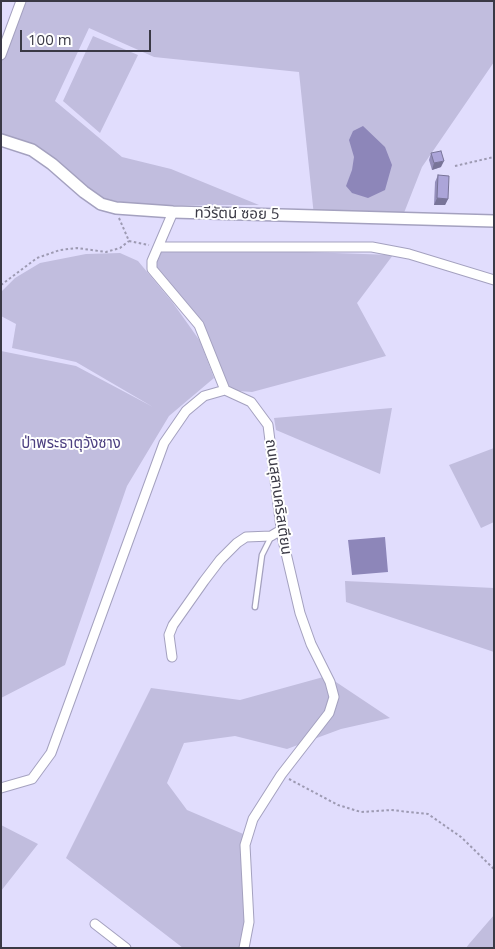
<!DOCTYPE html>
<meta charset="utf-8">
<style>
body{margin:0}
#map{position:relative;width:495px;height:949px;overflow:hidden;background:#e1ddfd;font-family:"Open Sans",sans-serif}
canvas{display:block}
.frame{position:absolute;inset:0;border:2px solid #3a3945;pointer-events:none}
.scale{position:absolute;left:20px;top:30px;width:131px;height:22px;box-sizing:border-box;border:2px solid #3a3945;border-top:0;padding-left:6px;font-size:15px;line-height:18px;white-space:nowrap;color:#3a3945;-webkit-text-stroke:4px #fff;paint-order:stroke}
</style>
<div id="map">
<canvas width="495" height="949"></canvas>
<div class="frame"></div>
<div class="scale">100 m</div>
</div>
<script>
const ctx = document.querySelector('canvas').getContext('2d');
ctx.lineJoin = 'round';
function paint(path, color) { ctx.fillStyle = color; ctx.fill(path, 'evenodd'); }
const toPath = rows => new Path2D(rows.map(r => 'M' + r).join(''));
function strokePath(path, color, width, dash) { ctx.strokeStyle = color; ctx.lineWidth = width; ctx.lineCap = dash ? 'butt' : 'round'; ctx.setLineDash(dash || []); ctx.stroke(path); }
function drawText(font, color, halo, rows, align = 'center') {
  ctx.font = font + ' "Open Sans","Noto Sans Thai",sans-serif'; ctx.lineWidth = 4; ctx.setLineDash([]); ctx.textBaseline = 'middle'; ctx.strokeStyle = halo; ctx.fillStyle = color; for (const [text, x, y, turn = 0] of rows) {
    ctx.save(); ctx.translate(x, y); ctx.rotate((+turn || 0) * Math.PI / 180); ctx.textAlign = isNaN(turn) ? turn : align; if (halo) ctx.strokeText(text, 0, 0); ctx.fillText(text, 0, 0); ctx.restore();
  }
}
paint(toPath([
 [18,1,494,1,494,62,422,167,402,218,314,216,299,72,154,57,89,28,55,101,122,157,171,169,259,205,132,205,99,197,35,146,1,144,1,42],
 [93,36,138,55,100,133,63,101],
 [159,247,393,255,357,303,386,356,252,392,225,390,199,325,152,269],
 [120,253,138,261,173,303,200,341,214,378,169,416,127,486,65,665,1,698,1,351,76,366,153,407,76,362,12,348,16,324,1,316,1,292,15,278,40,263,86,254],
 [392,408,380,474,276,430,274,418],
 [494,448,494,522,481,528,449,465],
 [345,581,494,588,494,652,346,602],
 [327,676,390,718,341,729,287,749,235,736,184,743,167,783,187,810,248,836,248,917,244,948,183,948,66,858,151,688,240,700],
 [1,825,38,844,1,891],
 [494,915,494,948,466,948,469,944]
]), '#c1bdde');
paint(toPath([
 [363,126,385,147,392,165,385,190,368,198,352,193,346,186,352,170,354,157,349,140,353,131],
 [385,537,388,572,352,575,348,540]
]), '#8d86b9');
const service = toPath([
 [255,607,262,555,271,537]
]);
const minor = toPath([
 [1,55,21,1],
 [173,212,152,261,152,269,199,325,225,390],
 [159,247,372,247,409,254,494,280],
 [172,657,169,635,173,625,204,581,220,560,237,543,246,537,271,536,281,530],
 [1,788,32,779,51,753,164,443,186,411,204,396,225,390,251,402,268,425,282,536,300,613,311,644,330,682,334,697,329,713,281,775,253,819,245,845,249,922,244,948],
 [95,924,126,948]
]);
const tertiary = toPath([
 [1,140,32,150,52,164,84,192,101,204,116,208,173,212,494,221]
]);
strokePath(service, '#a4a1bf', 7);
strokePath(minor, '#a4a1bf', 11);
strokePath(tertiary, '#a4a1bf', 14);
strokePath(toPath([
 [455,166,494,157],
 [119,218,129,241,149,245],
 [1,285,37,258,60,250,77,248,106,252,120,248,129,241],
 [289,779,338,805,361,812,391,810,428,814,461,837,494,869]
]), '#9d9ab2', 2, [2.5, 2.5]);
strokePath(service, '#fff', 4.5);
strokePath(minor, '#fff', 9);
strokePath(tertiary, '#fff', 11);
paint(toPath([
 [431,153,441,167,432,170,429,160],
 [438,175,448,199,445,205,434,205,435,182]
]), '#948ebb');
paint(toPath([
 [444,161,441,167,432,170,434,163],
 [437,198,448,199,445,205,434,205]
]), '#787498');
const building = toPath([
 [441,151,444,161,434,163,431,153,441,151],
 [438,175,449,176,448,199,437,198,438,175]
]);
paint(building, '#aca5d9');
strokePath(building, '#787498', 1);
drawText('15px', '#3a3945', '#fff', [
 ["ทวีรัตน์ ซอย 5",237,214,1],
 ["ถนนสุสานคริสเตียน",278,497,82]
]);
drawText('15px', '#4d4081', '#fff', [
 ["ป่าพระธาตุวังซาง",71,444]
]);
</script>
